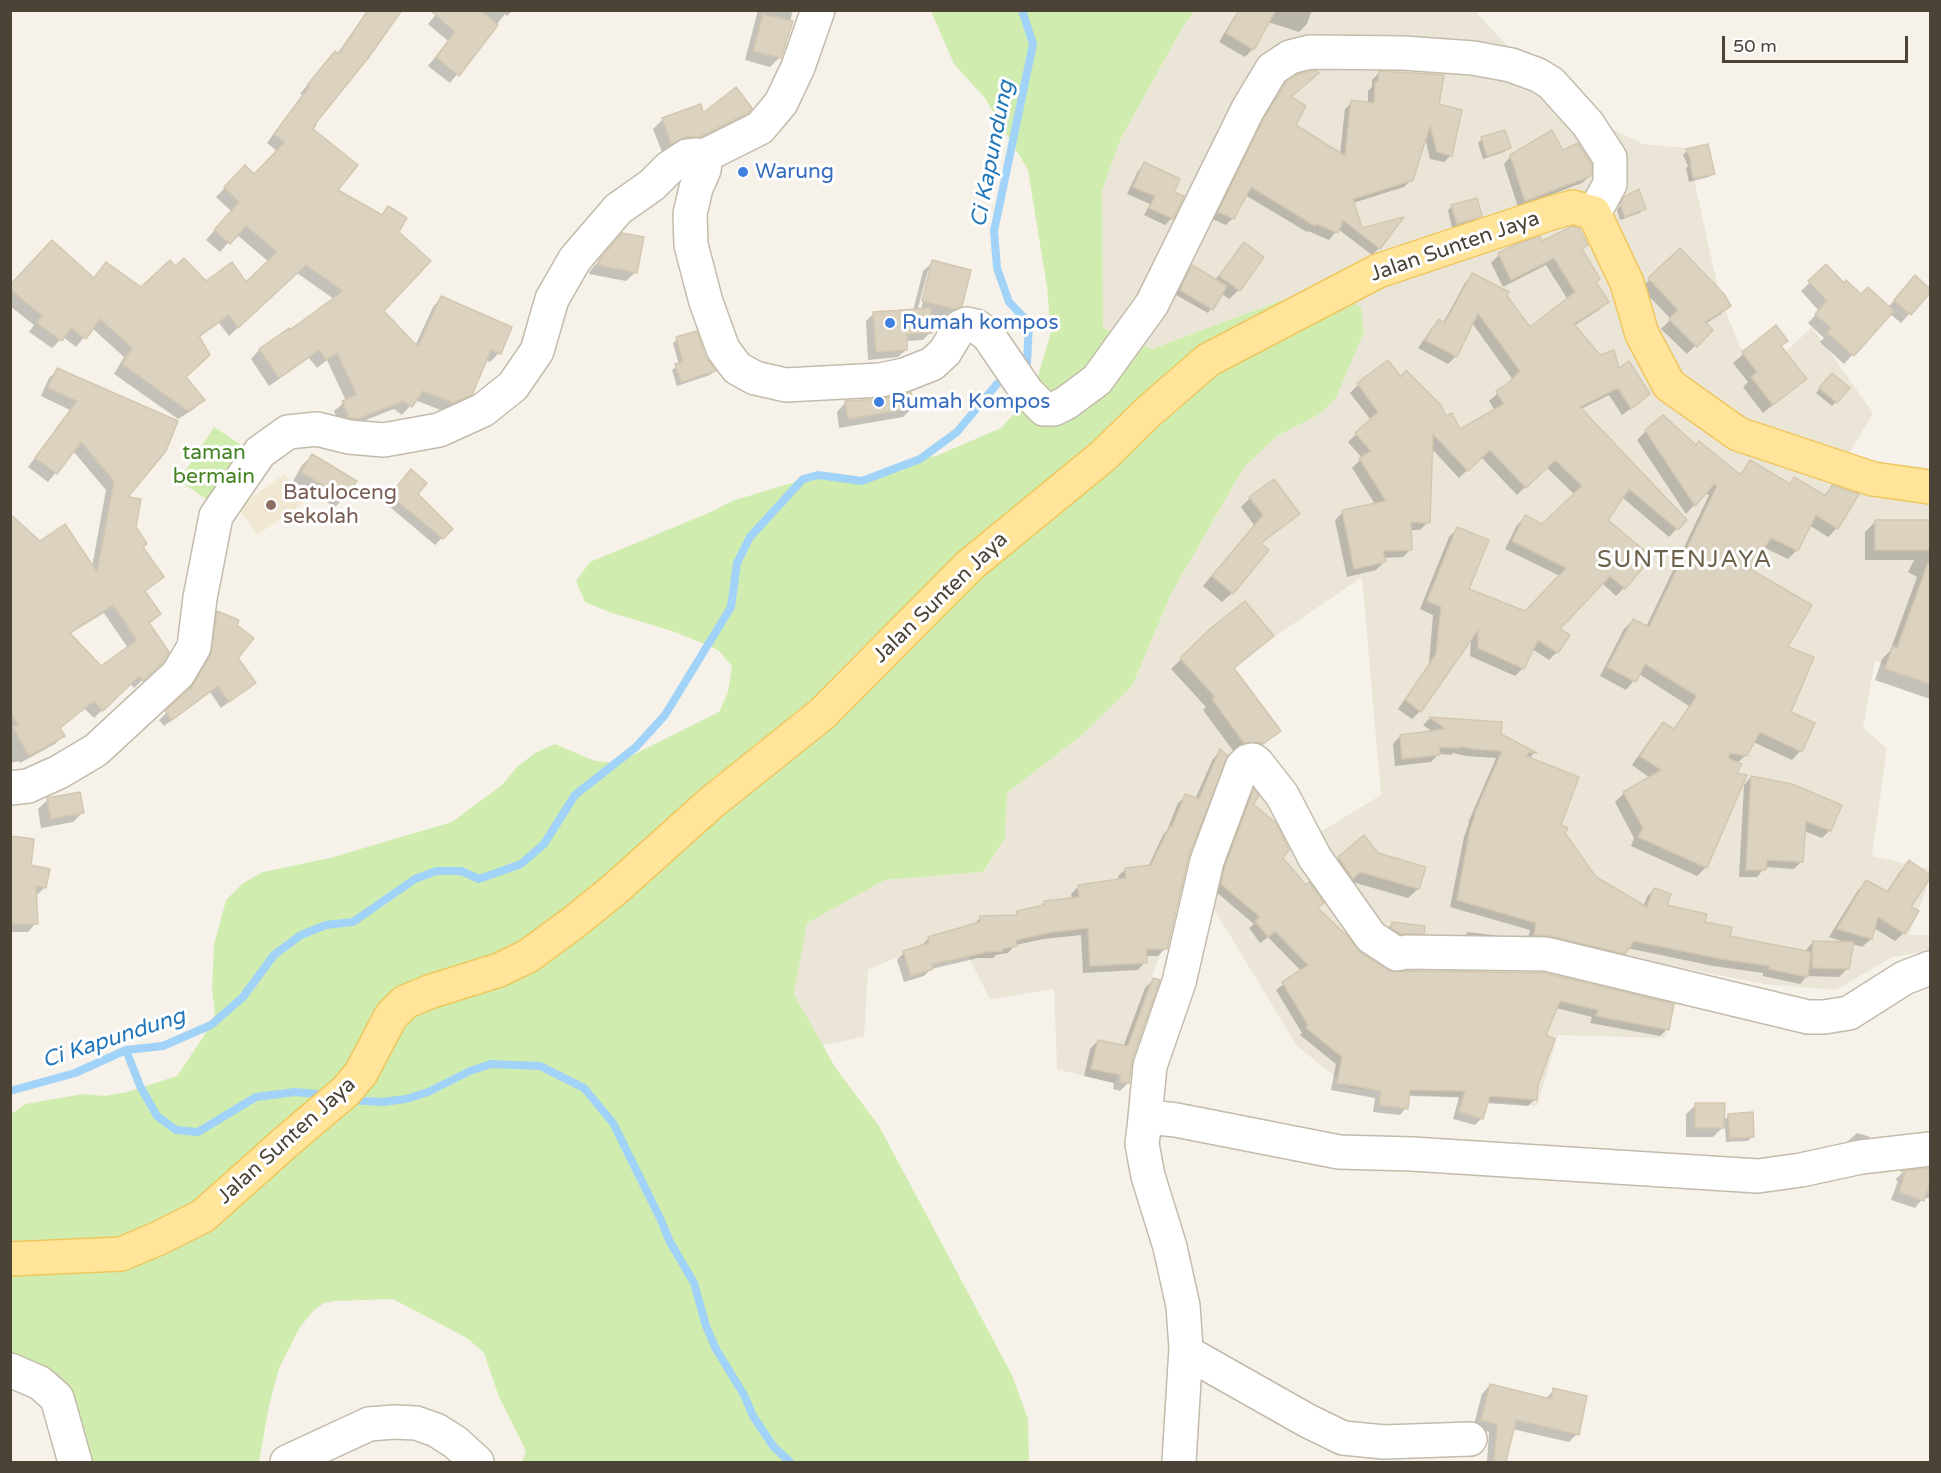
<!DOCTYPE html>
<style>
body{margin:0}
#map{position:relative;width:1941px;height:1473px;overflow:hidden;background:#f6f2e9;font-family:"Varela Round",sans-serif}
canvas{display:block}
.frame{position:absolute;inset:0;border:12px solid #4b4336;pointer-events:none}
.scale{position:absolute;left:1722px;top:36px;width:186px;height:27px;box-sizing:border-box;border:3px solid #4b4336;border-top:0;padding-left:8px;font-size:18px;line-height:21px;white-space:nowrap;color:#4b4336;-webkit-text-stroke:4px #fff;paint-order:stroke}
</style>
<div id="map">
<canvas width="1941" height="1473"></canvas>
<div class="frame"></div>
<div class="scale">50 m</div>
</div>
<script>
const ctx = document.querySelector('canvas').getContext('2d');
ctx.lineJoin = 'round';
function paint(path, color) { ctx.fillStyle = color; ctx.fill(path, 'evenodd'); }
const toPath = rows => new Path2D(rows.map(r => 'M' + r).join(''));
function strokePath(path, color, width, dash) { ctx.strokeStyle = color; ctx.lineWidth = width; ctx.lineCap = dash ? 'butt' : 'round'; ctx.setLineDash(dash || []); ctx.stroke(path); }
function drawText(font, color, halo, rows, align = 'center') {
  ctx.font = font + ' "Varela Round",sans-serif'; ctx.lineWidth = 6; ctx.setLineDash([]); ctx.textBaseline = 'middle'; ctx.strokeStyle = halo; ctx.fillStyle = color; for (const [text, x, y, turn = 0] of rows) {
    ctx.save(); ctx.translate(x, y); ctx.rotate((+turn || 0) * Math.PI / 180); ctx.textAlign = isNaN(turn) ? turn : align; if (halo) ctx.strokeText(text, 0, 0); ctx.fillText(text, 0, 0); ctx.restore();
  }
}
paint(toPath([
 [1195,11,1475,11,1560,103,1643,144,1687,148,1720,297,1740,347,1765,372,1812,327,1873,413,1844,462,1930,471,1930,681,1875,661,1863,728,1887,748,1872,856,1930,869,1930,879,1909,935,1930,935,1930,951,1892,957,1836,990,1764,984,1674,966,1666,1038,1558,1035,1537,1106,1349,1088,1297,1046,1206,896,1180,896,1115,1084,1057,1069,1054,989,990,999,967,954,893,959,868,970,864,1037,822,1045,794,994,807,923,885,880,984,872,1005,838,1007,793,1082,735,1132,686,1171,594,1244,467,1277,436,1320,414,1336,398,1364,332,1361,308,1319,291,1297,294,1152,349,1103,328,1102,191,1120,140,1185,23],
 [1362,577,1381,795,1299,845,1214,678]
]), '#eae5d7');
paint(toPath([
 [285,474,304,503,257,535,238,507]
]), '#f0e8d2');
paint(toPath([
 [931,11,1195,11,1185,23,1120,140,1102,191,1103,328,1152,349,1298,294,1319,291,1343,296,1361,308,1364,332,1336,398,1320,414,1277,436,1244,467,1171,594,1132,686,1082,735,1007,793,1005,838,983,872,885,880,807,923,794,994,835,1067,879,1126,1012,1375,1028,1419,1029,1462,522,1462,526,1451,499,1397,484,1353,467,1338,393,1299,335,1301,324,1303,313,1311,300,1327,279,1368,269,1406,259,1462,59,1462,51,1420,11,1358,11,1114,26,1104,83,1094,105,1096,127,1092,177,1076,211,1025,215,1012,212,989,214,945,226,900,243,883,263,872,330,858,452,822,502,785,517,767,535,753,555,744,595,761,617,763,719,712,728,692,732,666,718,650,697,641,675,632,609,612,585,602,576,581,590,562,711,512,732,501,818,475,862,481,879,475,901,471,920,459,936,456,1001,428,1033,393,1051,332,1047,287,1028,170,985,98,954,64],
 [214,427,249,450,214,504,179,481]
]), '#d0edaf');
paint(toPath([
 [368,10,386,10,312,124,311,130,336,190,380,216,388,208,397,232,382,311,415,346,433,307,441,298,510,328,499,353,490,362,485,360,470,394,461,403,443,411,415,400,402,415,394,409,348,427,340,426,334,411,346,401,327,360,317,368,309,358,269,386,251,359,259,350,334,299,297,273,229,336,219,323,198,338,184,377,203,400,194,409,178,419,114,374,124,357,92,328,76,347,63,337,52,348,29,332,34,325,10,306,10,286,93,279,106,264,141,289,175,268,205,283,246,284,269,262,236,234,220,252,206,240,231,211,216,197,245,167,253,176,277,151,267,143,302,95,300,94,326,62,337,54],
 [436,10,513,10,507,16,505,14,450,83,428,66,448,41,428,24,438,12],
 [758,10,793,10,780,57,770,67,745,60],
 [1240,10,1312,10,1307,24,1299,32,1268,22,1253,49,1245,57,1219,42,1234,17],
 [1379,73,1437,106,1451,155,1444,162,1430,159,1425,138,1412,179,1404,187,1353,203,1361,230,1379,248,1372,255,1338,229,1329,240,1308,231,1307,232,1245,195,1233,218,1226,225,1212,219,1258,127,1279,91,1287,83,1294,125,1340,154,1345,109,1352,102,1368,103,1368,91,1372,87,1372,80],
 [747,112,737,122,689,146,674,146,662,152,653,129,663,119],
 [1482,139,1509,148,1504,152,1483,159,1478,143],
 [1563,151,1590,176,1582,183,1518,207,1504,164,1511,156],
 [1687,151,1713,173,1709,177,1689,182,1686,168,1688,166,1683,155],
 [1145,164,1172,192,1172,218,1165,225,1144,215,1150,204,1127,194,1138,171],
 [1625,198,1644,208,1640,213,1620,220,1617,210],
 [1452,206,1480,216,1476,220,1452,228,1448,210],
 [1541,243,1586,245,1581,250,1595,282,1607,302,1599,310,1574,326,1599,357,1619,370,1640,402,1622,415,1609,395,1581,409,1685,520,1669,537,1622,497,1606,520,1624,588,1616,596,1602,583,1558,629,1557,652,1549,660,1532,649,1523,668,1515,676,1470,656,1471,638,1420,711,1412,719,1398,709,1429,664,1433,615,1420,609,1449,537,1457,529,1467,590,1525,613,1560,576,1505,549,1517,525,1525,517,1542,525,1575,495,1546,467,1517,495,1481,457,1459,478,1431,448,1428,522,1420,530,1410,530,1411,549,1403,557,1383,558,1384,562,1376,570,1347,577,1335,520,1343,512,1375,504,1352,468,1362,458,1348,442,1371,420,1350,393,1358,385,1399,378,1406,372,1459,431,1495,410,1489,401,1513,380,1472,323,1456,356,1448,364,1418,348,1431,329,1439,321,1443,323,1465,283,1473,275,1506,296,1530,329,1568,300,1546,265,1503,287,1491,263,1499,255,1514,247],
 [613,244,636,272,626,281,589,274,590,271],
 [1244,244,1239,290,1229,299,1221,293,1208,313,1176,295,1188,271,1192,267,1215,280],
 [1680,250,1729,305,1721,314,1705,324,1711,330,1687,354,1661,329,1671,319,1641,288],
 [933,262,960,306,950,316,943,318,930,315,931,332,923,340,905,341,906,350,898,357,868,360,866,321,874,313,913,311,923,271],
 [928,271,931,271,921,309,918,308],
 [1826,267,1843,285,1861,296,1888,307,1915,278,1930,291,1901,323,1890,314,1844,364,1820,342,1824,338,1808,323,1819,311,1801,291],
 [1775,327,1780,346,1805,379,1763,413,1743,387,1748,382,1733,363],
 [677,339,714,371,710,375,677,386,672,370,679,365,673,343],
 [58,370,176,421,125,498,142,548,162,577,144,592,159,614,148,625,153,670,134,688,130,683,94,718,84,708,59,729,63,736,55,744,20,763,19,761,10,763,10,516,40,543,92,567,106,490,73,451,48,482,28,467,70,410,41,396,49,378],
 [104,613,128,648,101,668,69,634],
 [1828,379,1836,402,1832,406,1816,393],
 [846,402,912,408,903,417,839,428,837,412],
 [1646,431,1695,447,1739,475,1750,462,1788,485,1794,479,1823,496,1832,487,1837,528,1828,537,1809,525,1797,550,1788,559,1763,547,1748,570,1786,647,1789,712,1800,751,1792,760,1753,742,1746,755,1737,763,1706,867,1697,876,1631,846,1634,838,1615,802,1624,793,1650,778,1632,765,1655,732,1664,724,1673,730,1689,706,1639,674,1626,690,1600,676,1624,629,1633,620,1646,627,1709,495,1705,493,1686,514,1637,440],
 [312,456,344,498,335,507,293,481,302,465],
 [404,478,416,494,451,529,435,545,384,502],
 [1250,498,1298,514,1260,545,1232,593,1222,602,1203,586,1254,525,1241,507],
 [1876,521,1914,521,1930,530,1930,699,1875,680,1882,659,1890,651,1917,577,1908,572,1914,560,1865,560,1865,532],
 [218,613,235,626,237,658,254,683,221,708,210,692,164,726,159,720,185,695,204,665,211,620],
 [1212,629,1271,636,1233,669,1279,731,1252,753,1247,751,1234,752,1203,710,1206,707,1171,669],
 [1429,719,1500,723,1500,735,1534,753,1529,759,1559,825,1595,878,1643,907,1647,897,1654,889,1666,906,1703,923,1728,938,1805,951,1813,942,1844,942,1829,937,1858,890,1867,882,1886,893,1900,871,1909,862,1930,876,1909,907,1904,933,1895,941,1874,928,1871,939,1862,947,1852,944,1848,968,1839,977,1807,976,1800,984,1763,976,1763,973,1713,966,1627,948,1616,960,1527,942,1530,930,1450,907,1464,837,1469,823,1468,823,1496,758,1466,756,1453,753,1451,755,1439,754,1431,762,1395,766,1393,744,1400,736,1433,732,1423,725],
 [1220,751,1188,854,1166,948,1158,956,1145,956,1145,962,1138,970,1083,973,1081,935,1044,939,1015,945,1008,953,996,955,993,958,978,958,931,969,924,976,904,982,897,960,904,953,921,946,929,938,973,925,980,918,1014,916,1017,913,1039,908,1044,903,1072,899,1071,894,1078,887,1119,881,1118,876,1126,869,1148,867,1163,835,1167,830,1178,803,1186,796,1195,799,1213,759],
 [1751,777,1830,830,1822,838,1804,831,1802,861,1794,869,1765,867,1757,877,1739,877,1744,785],
 [1254,792,1251,805,1281,858,1317,908,1359,954,1386,971,1394,974,1543,974,1667,1029,1660,1036,1590,1023,1592,1017,1556,1008,1544,1036,1535,1099,1528,1106,1486,1103,1482,1118,1475,1125,1453,1119,1459,1097,1408,1096,1406,1108,1400,1115,1373,1112,1375,1098,1331,1090,1336,1064,1300,1035,1302,1033,1276,990,1301,971,1268,937,1260,943,1249,928,1254,924,1215,891,1219,875,1247,798],
 [47,800,82,813,73,822,41,828,38,809],
 [10,837,45,887,35,897,36,923,28,932,10,932],
 [1364,837,1377,854,1418,889,1408,898,1349,881,1329,868],
 [1392,924,1422,933,1413,942,1383,933],
 [1468,932,1500,936,1494,942,1460,940],
 [1153,980,1131,1060,1128,1083,1120,1091,1113,1089,1114,1083,1084,1076,1090,1049,1098,1041,1123,1047,1145,988],
 [1696,1105,1723,1121,1729,1115,1753,1136,1748,1141,1726,1142,1725,1125,1713,1137,1686,1137,1686,1114],
 [1857,1133,1870,1137,1861,1146,1846,1148,1847,1142],
 [1930,1169,1930,1199,1924,1197,1915,1208,1891,1200,1898,1181,1895,1180,1902,1173],
 [1490,1385,1545,1399,1554,1390,1577,1434,1569,1442,1512,1429,1504,1462,1487,1462,1489,1432,1473,1428,1482,1394]
]), '#0003');
strokePath(toPath([
 [1021,367,1027,363,1029,323,1009,302,997,268,994,231,1033,44,1022,10],
 [126,1050,140,1086,157,1116,176,1130,198,1132,256,1097,295,1092,328,1095],
 [10,1091,75,1073,126,1050,163,1046,211,1025,243,997,274,955,301,935,326,925,353,922,415,879,436,871,461,871,479,879,521,864,544,844,575,795,636,747,665,715,731,607,737,563,750,537,803,479,818,475,862,481,920,459,957,432,997,384,1009,376],
 [351,1100,382,1102,406,1099,428,1092,470,1071,491,1064,540,1066,584,1088,613,1123,660,1218,670,1242,694,1283,706,1326,716,1349,744,1395,753,1416,773,1446,790,1462]
]), '#a1d2f7', 8);
const building = toPath([
 [368,10,402,10,369,57,315,124,316,125,313,129,358,165,338,190,382,215,388,206,407,218,399,232,431,261,384,311,418,347,441,296,512,327,501,354,491,350,472,395,453,403,423,391,412,407,403,401,358,419,352,418,349,418,342,401,357,395,337,353,326,360,319,350,279,378,259,349,289,328,290,330,343,291,306,265,238,328,229,315,199,336,210,355,186,377,205,400,188,411,122,364,132,348,100,319,86,339,71,328,62,341,37,323,42,316,10,289,10,285,52,240,94,278,106,262,141,287,170,260,175,266,184,258,206,281,232,262,246,282,277,252,246,226,230,244,214,230,239,202,224,187,245,165,254,174,285,142,274,134,310,86,308,84,335,51,339,54,368,10],
 [430,10,480,10,498,25,459,76,436,57,455,32,430,10],
 [1239,10,1276,10,1254,50,1226,33,1239,10],
 [763,14,793,21,781,58,753,51,763,14],
 [1312,71,1317,71,1319,73,1291,97,1306,106,1296,125,1345,156,1351,100,1374,103,1375,82,1378,82,1379,71,1444,75,1439,104,1462,110,1452,156,1437,152,1430,126,1413,180,1353,199,1362,228,1404,217,1380,249,1343,220,1338,233,1316,224,1315,226,1251,187,1234,219,1218,212,1264,118,1286,82,1298,74,1312,71],
 [736,87,752,108,748,113,700,137,685,137,671,144,662,118,701,104,703,113,736,87],
 [1505,130,1511,148,1487,156,1481,137,1505,130],
 [1552,130,1563,150,1578,143,1591,164,1591,176,1525,201,1510,155,1552,130],
 [1708,144,1715,174,1693,178,1690,162,1691,161,1686,149,1708,144],
 [1144,162,1180,179,1174,192,1184,196,1173,219,1149,208,1155,196,1133,187,1144,162],
 [1639,189,1646,209,1625,217,1620,204,1624,197,1639,189],
 [1477,198,1482,216,1457,224,1451,205,1477,198],
 [1573,226,1579,228,1588,245,1582,249,1600,279,1596,282,1609,302,1574,324,1600,355,1614,350,1619,368,1629,361,1650,394,1631,409,1618,388,1580,407,1687,520,1678,530,1629,489,1608,520,1652,557,1625,589,1610,576,1560,629,1570,635,1558,653,1538,640,1524,669,1478,648,1478,630,1421,712,1405,700,1436,654,1441,607,1427,601,1457,527,1489,540,1469,589,1525,611,1566,568,1512,541,1525,515,1542,524,1582,486,1555,460,1526,488,1490,450,1468,471,1433,434,1430,523,1411,522,1412,550,1383,551,1386,562,1354,569,1342,510,1386,501,1359,458,1371,451,1355,433,1378,412,1357,383,1388,360,1401,377,1406,370,1441,405,1446,416,1452,413,1460,429,1504,404,1496,391,1506,385,1520,371,1478,313,1457,357,1425,340,1439,319,1445,323,1472,273,1509,292,1507,296,1530,327,1575,292,1554,258,1511,280,1498,253,1514,245,1540,236,1542,241,1573,226],
 [622,233,644,237,637,273,598,265,599,260,622,233],
 [1244,242,1264,257,1240,291,1219,276,1244,242],
 [1680,248,1724,294,1731,306,1705,322,1713,330,1697,347,1669,319,1678,310,1648,278,1680,248],
 [932,260,971,270,962,306,954,309,922,301,932,260],
 [1826,264,1844,283,1846,280,1861,294,1868,287,1894,311,1854,356,1827,333,1831,328,1815,314,1827,301,1808,281,1826,264],
 [1192,265,1227,286,1213,310,1180,290,1192,265],
 [1915,275,1930,289,1930,293,1911,315,1894,300,1915,275],
 [931,308,932,333,907,334,907,350,876,352,873,312,931,308],
 [1776,325,1788,341,1781,346,1807,379,1773,405,1751,377,1757,372,1742,352,1776,325],
 [697,331,705,356,716,371,681,382,675,364,683,362,676,337,697,331],
 [57,368,178,421,166,451,128,497,141,499,136,527,147,544,143,547,164,577,145,591,161,614,149,623,169,652,163,662,143,681,139,676,103,711,94,701,60,728,65,736,29,756,13,727,18,724,10,711,10,514,40,541,65,524,97,572,114,481,81,442,57,474,35,458,77,401,48,388,57,368],
 [113,605,137,640,101,666,70,633,113,605],
 [1832,373,1850,388,1837,403,1819,388,1832,373],
 [911,392,914,408,848,419,845,401,881,399,911,392],
 [1663,415,1696,445,1699,441,1741,475,1750,460,1790,484,1794,477,1826,496,1832,485,1859,494,1838,529,1816,515,1798,551,1771,538,1750,569,1812,605,1788,647,1814,657,1791,712,1815,723,1802,752,1760,732,1747,756,1730,753,1728,758,1742,764,1737,773,1747,775,1707,868,1638,837,1643,828,1623,792,1661,770,1640,756,1663,722,1674,729,1697,696,1645,664,1636,682,1607,667,1633,619,1649,627,1717,486,1714,484,1695,506,1645,430,1663,415],
 [312,454,357,481,345,499,301,472,312,454],
 [411,469,427,483,418,494,453,529,443,539,390,495,411,469],
 [1274,479,1300,514,1261,543,1269,550,1233,594,1212,576,1263,515,1249,497,1274,479],
 [1875,520,1930,520,1930,550,1875,550,1875,520],
 [1928,563,1930,563,1930,684,1885,669,1893,646,1897,648,1928,563],
 [1245,601,1274,636,1234,668,1281,731,1263,744,1257,742,1244,743,1212,699,1215,697,1180,658,1211,628,1245,601],
 [217,611,239,620,237,625,254,638,238,658,256,683,229,702,218,686,172,720,165,711,191,688,210,656,217,611],
 [1429,717,1502,722,1501,734,1537,753,1529,752,1526,756,1579,777,1561,825,1568,828,1565,833,1596,877,1647,907,1654,888,1671,894,1667,905,1707,914,1705,922,1732,927,1730,936,1811,952,1808,977,1769,969,1770,966,1721,959,1634,941,1625,954,1550,936,1534,935,1536,923,1457,900,1470,829,1475,816,1474,815,1502,751,1474,749,1460,746,1460,748,1439,747,1440,755,1402,759,1400,735,1446,729,1429,717],
 [1220,749,1228,756,1189,855,1167,949,1146,949,1147,963,1090,966,1088,928,1053,932,1016,940,1017,946,1002,949,1002,951,987,952,932,964,933,969,911,976,903,951,929,943,928,937,980,922,980,916,1017,915,1017,911,1044,905,1044,901,1079,897,1078,885,1126,878,1125,868,1151,865,1170,826,1172,827,1185,794,1199,799,1220,749],
 [1751,776,1792,784,1842,805,1831,831,1806,821,1803,862,1767,860,1766,870,1746,870,1751,776],
 [1254,789,1259,796,1253,804,1276,823,1289,850,1283,858,1306,885,1309,882,1324,903,1318,908,1348,937,1360,952,1387,970,1394,972,1408,971,1544,973,1674,1004,1669,1030,1596,1016,1598,1010,1560,1001,1546,1035,1555,1039,1538,1085,1537,1100,1490,1096,1483,1119,1459,1112,1465,1091,1410,1090,1408,1109,1379,1105,1381,1091,1337,1083,1342,1057,1306,1028,1308,1025,1282,982,1308,965,1275,931,1268,937,1255,921,1260,917,1221,884,1225,866,1254,789],
 [80,792,84,813,51,819,47,798,80,792],
 [1364,835,1378,853,1426,867,1419,889,1360,872,1353,879,1338,857,1364,835],
 [10,836,34,839,31,865,50,869,46,888,36,886,38,924,10,924,10,836],
 [1909,860,1930,875,1930,878,1911,907,1919,911,1905,934,1878,917,1872,939,1837,929,1866,880,1888,892,1909,860],
 [1392,922,1425,926,1424,934,1401,934,1391,928,1392,922],
 [1813,941,1854,942,1849,969,1812,968,1813,941],
 [1153,978,1160,980,1132,1060,1129,1083,1120,1082,1121,1075,1091,1069,1098,1040,1128,1046,1153,978],
 [1695,1103,1725,1103,1724,1128,1695,1128,1695,1103],
 [1753,1112,1754,1137,1730,1138,1728,1114,1753,1112],
 [1930,1168,1930,1183,1924,1201,1899,1192,1905,1173,1901,1171,1930,1168],
 [1490,1384,1551,1399,1553,1388,1587,1396,1579,1435,1516,1420,1506,1462,1494,1462,1497,1424,1481,1420,1490,1384]
]);
paint(building, '#dcd2c0');
strokePath(building, '#d4c7b0', 1.5);
const minor = toPath([
 [702,157,705,163,704,170,696,188,690,214,691,245,706,302,723,349,737,368,755,378,786,385,880,380,904,375,932,364,945,352,960,327,967,324,976,326,988,335,1027,392,1044,409,1054,409,1066,403,1097,380,1152,304,1248,109,1272,69,1290,57,1310,52,1403,53,1473,58,1511,65,1538,75,1551,83,1588,124,1610,158,1610,184,1594,213],
 [10,788,28,786,59,772,96,750,178,674,194,647,200,598,216,516,260,452,288,432,317,429,349,437,384,440,439,430,483,410,513,386,537,351,552,299,575,259,618,209,652,185,670,167,687,156,697,155,702,157,760,128,781,103,798,67,818,10],
 [1144,1128,1150,1066,1179,982,1207,861,1242,767,1248,761,1253,760,1257,763,1282,795,1315,858,1371,937,1397,954,1406,952,1546,954,1808,1017,1824,1017,1849,1013,1904,978,1930,968],
 [1186,1352,1308,1421,1343,1438,1384,1442,1470,1439],
 [10,1370,40,1383,57,1398,75,1462],
 [287,1462,369,1424,394,1422,416,1423,436,1430,455,1442,477,1462],
 [1179,1462,1186,1348,1183,1306,1170,1247,1148,1176,1142,1144,1144,1128,1149,1117,1176,1120,1339,1152,1412,1154,1758,1176,1801,1170,1861,1157,1930,1149]
]);
const major = toPath([
 [10,1259,121,1254,157,1239,203,1216,287,1141,346,1091,361,1073,391,1016,405,1002,429,992,499,970,528,956,573,923,615,889,712,802,822,714,970,565,1103,456,1148,412,1208,360,1378,271,1551,213,1573,207,1594,213,1627,283,1642,334,1669,385,1738,434,1873,479,1930,487]
]);
strokePath(minor, '#c3bbab', 36);
strokePath(major, '#efc75e', 36);
strokePath(minor, '#fff', 33);
strokePath(major, '#ffe499', 33);
for (const [x, y, r, color] of [
 [743,172,6,"#3f7fe0"],
 [890,323,6,"#3f7fe0"],
 [879,402,6,"#3f7fe0"],
 [271,505,6,"#8d6e63"]
]) { const dot = new Path2D(); dot.arc(x, y, r, 0, 2 * Math.PI); ctx.fillStyle = color; ctx.fill(dot); strokePath(dot, '#fff', 2); }
drawText('21px', '#366cbe', '#fff', [
 ["Warung",755,172],
 ["Rumah kompos",902,323],
 ["Rumah Kompos",891,402]
], 'left');
drawText('21px', '#4b4336', '#fff', [
 ["Jalan Sunten Jaya",1455,247,-19],
 ["Jalan Sunten Jaya",941,598,-44],
 ["Jalan Sunten Jaya",287,1141,-42]
]);
drawText('21px', '#458323', '#fff', [
 ["taman",214,453],
 ["bermain",214,477]
]);
drawText('21px', '#785e54', '#fff', [
 ["Batuloceng",283,493],
 ["sekolah",283,517]
], 'left');
drawText('italic 22px', '#2377b9', '#fff', [
 ["Ci Kapundung",993,154,-79],
 ["Ci Kapundung",114,1039,-18]
]);
ctx.letterSpacing = '1.5px';
drawText('24px', '#6f624d', '#fff', [
 ["SUNTENJAYA",1685,561]
]);
ctx.letterSpacing = '0px';
</script>
